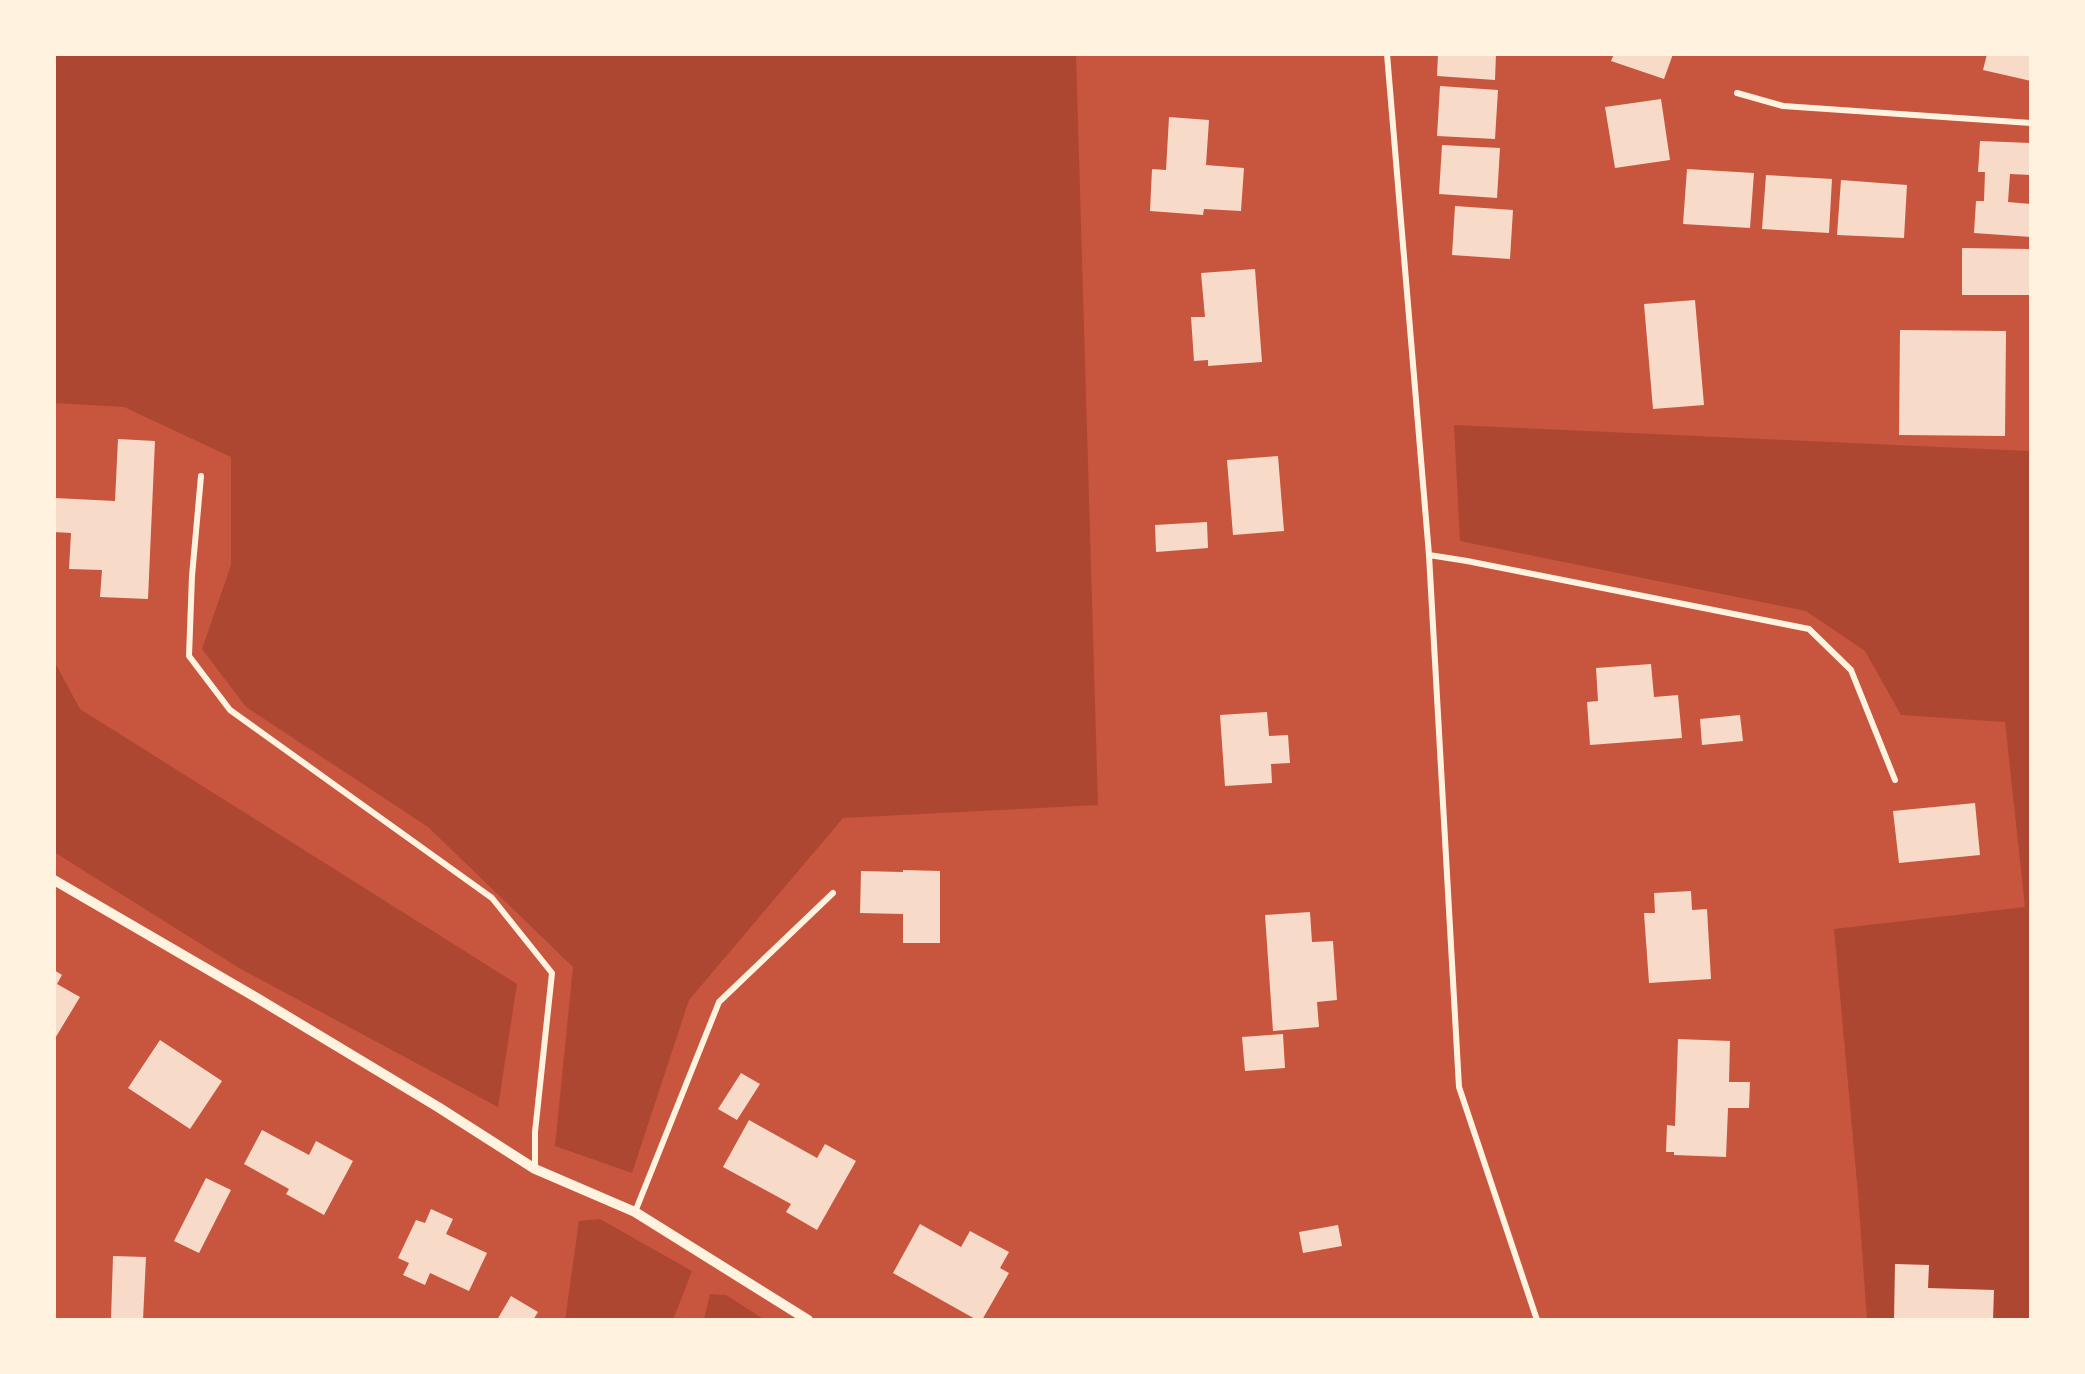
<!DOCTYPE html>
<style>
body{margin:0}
#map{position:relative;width:2085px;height:1374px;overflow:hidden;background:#c8553d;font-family:Poppins,sans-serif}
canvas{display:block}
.frame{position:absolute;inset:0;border:56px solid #fff3e0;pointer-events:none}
</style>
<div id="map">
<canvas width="2085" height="1374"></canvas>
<div class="frame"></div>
</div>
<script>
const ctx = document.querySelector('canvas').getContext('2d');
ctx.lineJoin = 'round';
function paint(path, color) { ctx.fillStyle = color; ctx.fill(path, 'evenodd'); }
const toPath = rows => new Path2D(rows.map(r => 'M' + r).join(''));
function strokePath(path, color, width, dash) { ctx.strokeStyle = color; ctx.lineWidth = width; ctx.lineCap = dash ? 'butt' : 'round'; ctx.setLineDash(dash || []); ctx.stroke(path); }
paint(toPath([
 [54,54,1076,54,1098,805,843,818,689,1000,632,1173,555,1146,573,967,428,827,246,707,202,649,231,565,231,457,124,407,54,403],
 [1454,425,2029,451,2031,478,2031,1320,1867,1320,1858,1194,1834,929,2025,907,2005,722,1901,715,1865,651,1806,611,1460,541],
 [54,661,80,709,517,984,498,1107,239,968,54,852],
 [600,1219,692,1271,673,1320,565,1320,579,1221],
 [710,1294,726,1295,765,1320,704,1320]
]), '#ae4732');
paint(toPath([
 [1438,54,1496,54,1495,80,1437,76],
 [1614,54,1673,54,1664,79,1611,61],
 [1987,54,2031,54,2031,81,1983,70],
 [1440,86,1498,90,1495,139,1437,136],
 [1661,99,1670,160,1615,168,1605,107],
 [1169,117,1209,120,1206,165,1244,168,1241,211,1204,209,1203,215,1150,211,1152,169,1166,170],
 [1980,141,2031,143,2031,175,2010,174,2008,202,2031,204,2031,237,1974,233,1976,201,1984,201,1985,172,1978,172],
 [1442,145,1500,148,1497,198,1439,194],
 [1687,169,1754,173,1750,228,1683,224],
 [1766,175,1832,179,1829,233,1762,229],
 [1841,180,1907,185,1904,238,1837,235],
 [1455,206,1513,210,1510,259,1452,255],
 [1962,248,2031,249,2030,295,1962,295],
 [1255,269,1262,362,1208,366,1208,360,1194,361,1191,317,1205,317,1201,273],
 [1695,300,1704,405,1653,409,1644,304],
 [1900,330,2006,331,2005,436,1899,435],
 [118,439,155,441,148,599,100,597,102,570,69,569,71,533,54,532,55,498,115,501],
 [1278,456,1284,531,1233,535,1227,460],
 [1207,522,1208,548,1156,552,1155,525],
 [1651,664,1654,697,1678,695,1682,738,1590,745,1587,702,1598,701,1596,668],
 [1267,712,1269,736,1288,735,1290,763,1271,764,1272,783,1225,786,1220,715],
 [1740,715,1743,741,1702,745,1700,719],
 [1975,803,1980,855,1899,863,1893,811],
 [903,870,940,871,940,943,903,943,903,914,860,913,861,871,903,872],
 [1691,891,1692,910,1707,909,1711,979,1649,983,1644,913,1655,913,1654,893],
 [1310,912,1312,942,1333,941,1337,1000,1317,1002,1319,1027,1273,1031,1265,915],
 [54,970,62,975,57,984,80,997,54,1040],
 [1283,1034,1285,1068,1245,1071,1242,1037],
 [1678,1039,1730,1041,1729,1082,1750,1082,1749,1108,1728,1108,1726,1157,1674,1155,1674,1152,1666,1152,1667,1125,1675,1126],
 [160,1040,222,1081,190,1129,128,1088],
 [741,1073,760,1084,737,1120,718,1109],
 [749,1120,817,1158,825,1144,856,1161,817,1230,786,1212,791,1204,723,1167],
 [262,1130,309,1155,316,1141,353,1161,324,1215,286,1194,289,1189,244,1164],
 [206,1178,231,1190,199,1253,174,1241],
 [431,1209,453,1219,446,1234,487,1253,469,1291,430,1273,425,1285,403,1275,409,1263,398,1258,416,1220,425,1223],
 [920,1224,961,1247,970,1231,1009,1252,1000,1268,1009,1273,982,1320,977,1320,893,1273],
 [1338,1225,1342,1246,1303,1253,1299,1232],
 [113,1256,146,1257,143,1320,111,1319],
 [1895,1264,1929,1265,1928,1288,1994,1290,1993,1320,1894,1320],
 [511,1296,538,1312,533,1320,497,1320]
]), '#f7dbc8');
strokePath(toPath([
 [1387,54,1429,555,1459,1087,1537,1320],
 [1737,93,1783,106,2031,123],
 [201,476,192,576,189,656,230,710,492,898,552,973,535,1132,535,1168],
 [1429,555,1467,561,1809,629,1851,670,1895,780],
 [635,1212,719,1002,833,893]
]), '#fff3e0', 6);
strokePath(toPath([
 [54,880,257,998,438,1107,535,1169,635,1212,808,1320]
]), '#fff3e0', 10);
</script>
